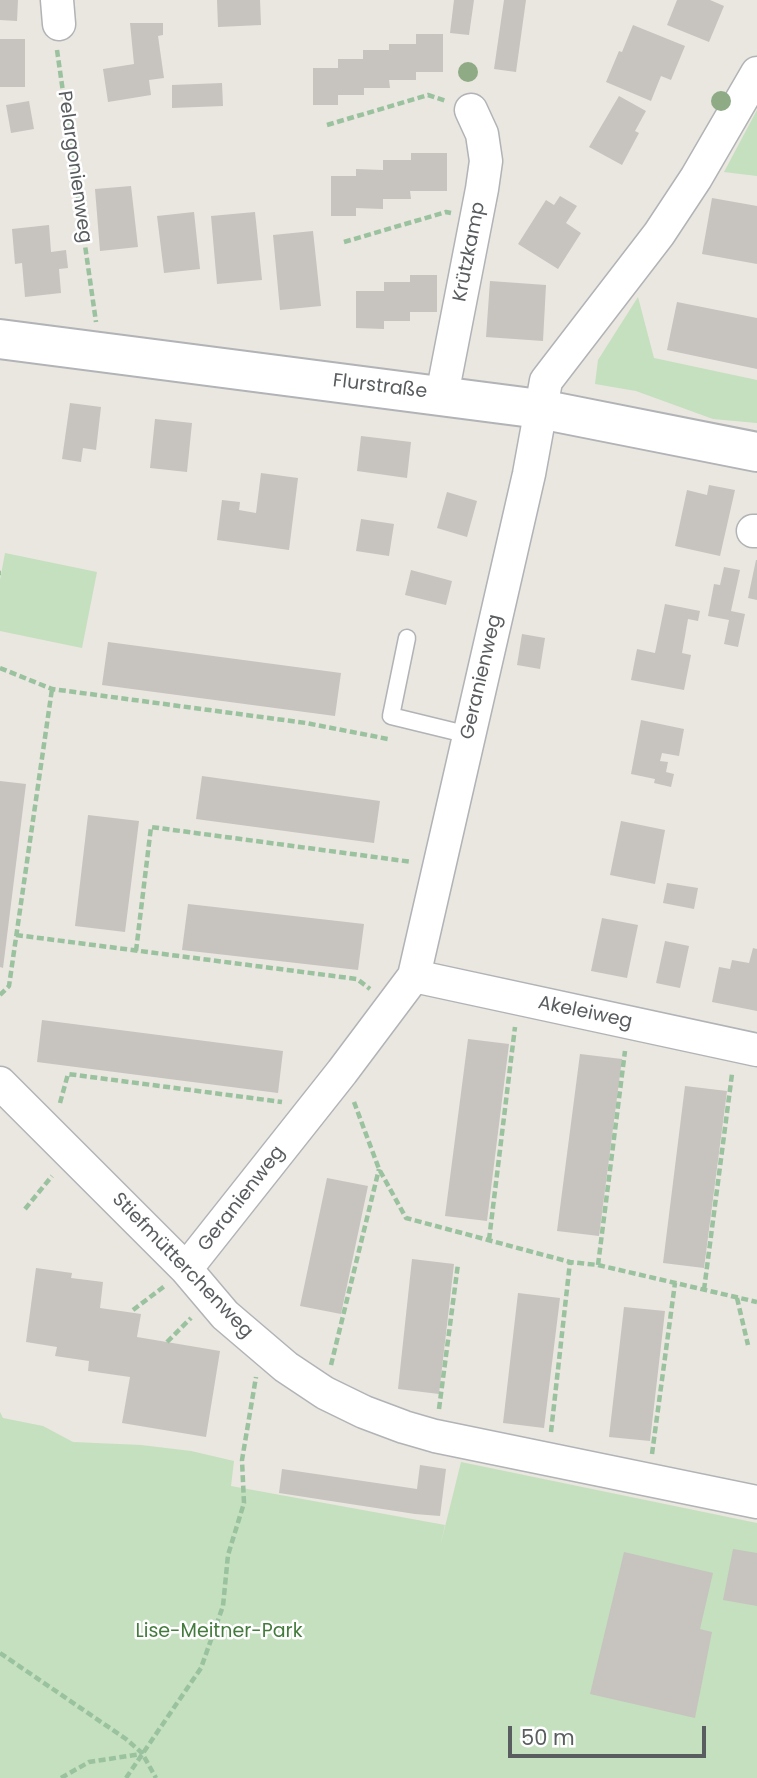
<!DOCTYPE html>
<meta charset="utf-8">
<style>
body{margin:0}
#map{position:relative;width:757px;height:1778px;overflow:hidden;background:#eae6e0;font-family:Poppins,sans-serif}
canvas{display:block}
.scale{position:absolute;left:508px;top:1726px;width:198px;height:32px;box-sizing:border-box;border:4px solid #595d5f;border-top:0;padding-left:9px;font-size:21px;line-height:24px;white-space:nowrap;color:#595d5f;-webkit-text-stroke:5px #fff;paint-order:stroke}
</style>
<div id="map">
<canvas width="757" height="1778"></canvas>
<div class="scale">50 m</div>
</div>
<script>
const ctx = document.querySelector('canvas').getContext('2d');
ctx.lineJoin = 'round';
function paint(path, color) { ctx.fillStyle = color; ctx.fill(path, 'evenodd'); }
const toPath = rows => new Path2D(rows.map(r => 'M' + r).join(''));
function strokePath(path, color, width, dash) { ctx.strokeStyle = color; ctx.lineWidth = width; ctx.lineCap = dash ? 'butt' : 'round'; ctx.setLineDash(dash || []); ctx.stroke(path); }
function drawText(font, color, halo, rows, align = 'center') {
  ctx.font = font + ' Poppins,sans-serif'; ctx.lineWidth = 5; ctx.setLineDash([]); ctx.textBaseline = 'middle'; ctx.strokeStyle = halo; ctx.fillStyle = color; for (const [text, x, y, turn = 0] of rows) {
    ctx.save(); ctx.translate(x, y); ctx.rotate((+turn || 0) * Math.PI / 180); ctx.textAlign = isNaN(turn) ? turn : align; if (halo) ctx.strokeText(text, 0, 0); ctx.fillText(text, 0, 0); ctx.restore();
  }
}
paint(toPath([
 [757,110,757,176,724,172],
 [638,297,654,358,757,380,757,423,713,419,636,391,595,384,598,360],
 [5,553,97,572,82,648,0,631,0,580],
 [0,1412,3,1418,43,1426,73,1442,141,1445,191,1451,234,1461,231,1486,445,1525,440,1547,461,1462,757,1523,757,1778,0,1778]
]), '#c4e0be');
paint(toPath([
 [0,0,18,0,17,21,0,20],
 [217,0,260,0,261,25,218,27],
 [454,0,474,0,469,35,450,33],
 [504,0,526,0,516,72,494,69],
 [677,0,710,0,724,6,709,42,667,25],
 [130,23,163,23,163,35,158,36,164,78,149,80,151,95,108,102,103,69,134,64],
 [633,25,685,46,671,80,661,76,651,101,606,82,619,51,622,52],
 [416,34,443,34,443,72,416,72,416,80,389,80,390,88,364,88,364,95,338,95,338,105,313,105,313,68,338,68,338,59,363,59,363,50,389,50,389,44,416,44],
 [0,39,25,39,25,87,0,87],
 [222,83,223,106,172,108,172,85],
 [619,96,646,111,635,131,639,133,622,165,589,147],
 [29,101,34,129,11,133,6,105],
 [411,153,447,153,447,191,410,191,411,199,383,199,383,209,356,208,356,216,331,216,331,176,356,176,356,169,383,170,383,160,411,160],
 [131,186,138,247,100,251,95,189],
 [560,196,577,206,566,223,581,233,558,269,518,244,546,200,554,205],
 [712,198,757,206,757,264,702,254],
 [194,212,200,269,164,273,157,216],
 [255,212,262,280,217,284,211,216],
 [49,225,51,252,66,250,68,268,59,269,61,293,25,297,22,263,15,264,12,229],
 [313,231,321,306,280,310,273,235],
 [410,275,437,275,437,312,410,312,410,321,384,321,384,329,356,328,356,291,384,291,384,282,410,282],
 [490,281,546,285,543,341,486,337],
 [677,302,757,318,757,369,667,350],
 [70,403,101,407,96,450,83,448,81,462,62,459],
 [155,419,192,423,187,472,150,468],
 [361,436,411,442,407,478,357,471],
 [261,473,298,478,289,550,217,540,222,500,240,502,239,510,256,513],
 [709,485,735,490,720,556,675,546,687,490,707,495],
 [447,492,477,501,467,537,437,528],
 [361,519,394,524,389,556,356,551],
 [756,560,757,560,757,600,748,598],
 [724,567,740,570,731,611,745,614,738,647,724,644,729,620,708,616,714,584,720,585],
 [411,570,452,581,446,605,405,595],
 [665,604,700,611,698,621,688,619,682,653,691,655,684,690,631,680,637,649,655,653],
 [522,634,545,638,540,669,517,665],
 [108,642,341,673,335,716,102,685],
 [641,720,684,729,679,756,662,753,660,761,668,762,666,772,674,774,671,787,654,783,655,779,631,774],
 [202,776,380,801,374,843,196,819],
 [0,781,26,784,3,968,0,967],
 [88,815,139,821,125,932,75,926],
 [621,821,665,830,655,884,610,875],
 [667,883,698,888,694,909,663,903],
 [188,904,364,924,358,970,182,950],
 [602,918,638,925,627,978,591,971],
 [665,941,689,946,680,988,656,983],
 [753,948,757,949,757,1011,712,1002,719,967,730,969,732,960,749,963],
 [42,1020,283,1051,278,1093,37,1062],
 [468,1039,509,1044,487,1221,445,1216],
 [580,1054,622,1059,599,1236,557,1231],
 [685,1086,727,1091,704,1268,663,1263],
 [327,1178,368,1186,341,1314,300,1306],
 [412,1259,454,1264,439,1394,398,1389],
 [36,1268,72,1273,71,1278,103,1282,100,1308,141,1314,137,1337,220,1351,206,1437,122,1423,130,1377,88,1371,89,1361,55,1356,57,1347,26,1342],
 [518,1293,560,1298,544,1428,503,1423],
 [624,1307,665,1311,650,1441,609,1437],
 [420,1465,446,1469,440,1516,415,1514,279,1493,282,1469,417,1489],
 [733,1549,757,1553,757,1606,723,1600],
 [624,1552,713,1573,700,1629,712,1632,695,1718,590,1694]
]), '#c7c3bf');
const service = toPath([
 [407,638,391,716,469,735]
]);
const minor = toPath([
 [57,0,59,24],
 [442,395,482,189,486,161,482,134,471,110],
 [753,531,757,531],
 [414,976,757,1050],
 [0,1083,186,1269,225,1315,286,1367,325,1393,364,1412,404,1427,435,1436,757,1502],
 [186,1269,342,1072,414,976,529,474,546,381,659,234,696,178,757,73]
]);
const tertiary = toPath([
 [0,339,540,409,757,452]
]);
strokePath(service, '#b1b3b6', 19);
strokePath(minor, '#b1b3b6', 35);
strokePath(tertiary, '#b1b3b6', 42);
strokePath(toPath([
 [57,50,96,322],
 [327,125,428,95,446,101],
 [344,242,446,212,451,213],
 [0,573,1,573],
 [0,668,52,689,306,723,388,739],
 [16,935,357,979,370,989],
 [136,951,151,827,412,862],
 [0,995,9,986,52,689],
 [354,1102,379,1169,406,1218,570,1262,598,1265,757,1302],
 [60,1103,68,1074,282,1102],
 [25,1209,52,1176],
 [489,1240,515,1027],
 [598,1265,625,1051],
 [704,1290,732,1074],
 [737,1298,748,1345],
 [133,1310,166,1285],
 [167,1342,191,1318],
 [331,1365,379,1169],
 [439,1409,458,1264],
 [551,1432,570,1262],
 [652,1454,675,1283],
 [0,1653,126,1739,142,1753,156,1778],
 [61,1778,89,1762,141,1754],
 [126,1778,201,1668,223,1606,228,1555,244,1503,242,1460,256,1377]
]), '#9ac29f', 4.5, [7, 3.5]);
strokePath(service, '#fff', 16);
strokePath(minor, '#fff', 32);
strokePath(tertiary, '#fff', 38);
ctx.fillStyle = '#8eab86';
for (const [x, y] of [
 [468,72],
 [721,101]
]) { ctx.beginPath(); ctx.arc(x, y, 10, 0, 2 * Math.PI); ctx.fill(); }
drawText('19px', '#595d5f', '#fff', [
 ["Pelargonienweg",74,167,82],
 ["Krützkamp",470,252,-79],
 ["Flurstraße",380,387,7],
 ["Geranienweg",482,677,-77],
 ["Akeleiweg",585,1013,12],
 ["Geranienweg",242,1199,-52],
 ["Stiefmütterchenweg",182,1266,46]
]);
drawText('19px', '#437b3c', '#fff', [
 ["Lise-Meitner-Park",219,1632]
]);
</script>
